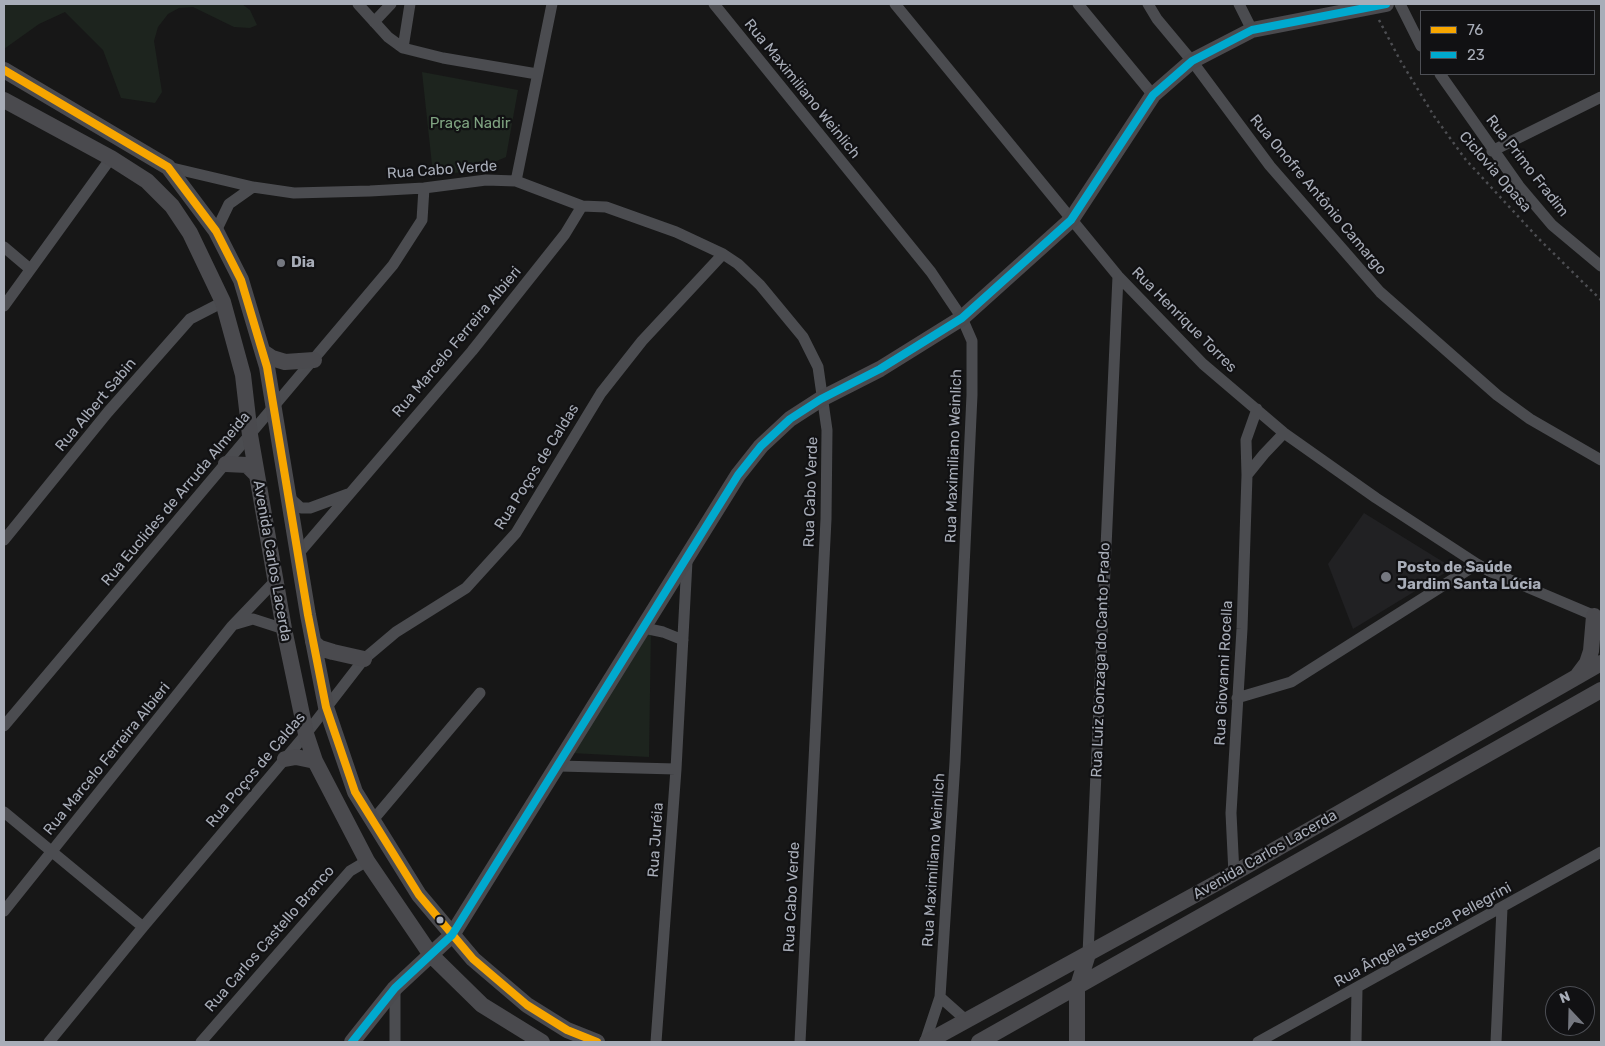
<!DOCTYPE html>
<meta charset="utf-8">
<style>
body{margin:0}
#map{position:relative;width:1605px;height:1046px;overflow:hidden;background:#171717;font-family:Rubik,sans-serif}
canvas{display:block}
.frame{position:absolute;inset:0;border:5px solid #a8adb8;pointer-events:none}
.legend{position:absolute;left:1420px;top:10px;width:175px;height:65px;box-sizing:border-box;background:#111113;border:1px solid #4d4f55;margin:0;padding:6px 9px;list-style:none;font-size:15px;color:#a8adb8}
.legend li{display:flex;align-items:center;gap:10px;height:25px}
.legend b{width:25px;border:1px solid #4d4f55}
.north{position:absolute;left:1545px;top:986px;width:50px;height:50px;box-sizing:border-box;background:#111113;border:1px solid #4d4f55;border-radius:50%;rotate:339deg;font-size:14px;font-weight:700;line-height:20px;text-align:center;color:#a8adb8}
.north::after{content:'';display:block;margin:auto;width:18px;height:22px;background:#757880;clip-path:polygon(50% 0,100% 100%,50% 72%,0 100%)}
</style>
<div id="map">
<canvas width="1605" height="1046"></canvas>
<div class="frame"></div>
<ul class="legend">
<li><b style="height:6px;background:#f7a600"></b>76</li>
<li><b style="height:6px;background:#00a9ce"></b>23</li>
</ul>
<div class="north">N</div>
</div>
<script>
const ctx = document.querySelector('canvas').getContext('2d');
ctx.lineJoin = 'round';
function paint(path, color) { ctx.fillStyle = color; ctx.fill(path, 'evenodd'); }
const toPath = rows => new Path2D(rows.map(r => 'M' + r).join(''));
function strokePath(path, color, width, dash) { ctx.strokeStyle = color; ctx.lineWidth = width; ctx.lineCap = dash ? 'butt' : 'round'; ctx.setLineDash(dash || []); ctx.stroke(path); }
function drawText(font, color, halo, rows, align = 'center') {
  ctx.font = font + ' Rubik,sans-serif'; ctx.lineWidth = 4.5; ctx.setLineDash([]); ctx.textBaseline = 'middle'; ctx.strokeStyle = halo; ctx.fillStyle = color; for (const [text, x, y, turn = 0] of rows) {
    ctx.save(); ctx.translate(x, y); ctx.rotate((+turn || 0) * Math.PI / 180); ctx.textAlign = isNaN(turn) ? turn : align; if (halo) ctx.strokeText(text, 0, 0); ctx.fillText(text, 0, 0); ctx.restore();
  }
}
paint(toPath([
 [1364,513,1453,568,1353,629,1328,564]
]), '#212123');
paint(toPath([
 [4,4,242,4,250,10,257,25,250,28,234,27,193,7,179,8,168,14,158,27,154,41,162,92,155,103,121,98,103,50,65,12,39,24,4,49],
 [422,72,518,90,506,157,471,172,433,174],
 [651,627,649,757,571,753]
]), '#1d241e');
strokePath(toPath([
 [1379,20,1400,60,1434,116,1466,160,1539,239,1601,300]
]), '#4d4e52', 2.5, [2.5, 4]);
strokePath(toPath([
 [358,4,388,37,403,48,443,58,537,74],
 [714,4,931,272,962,318,972,341,972,395,955,762,940,997,925,1042],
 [895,4,1118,276,1203,364,1284,433,1376,498,1477,564,1489,571,1600,618],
 [1078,4,1153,95],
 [1148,4,1157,19,1192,61,1270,166,1380,292,1497,395,1530,419,1601,460],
 [1239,4,1252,30],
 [1400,4,1421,46],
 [374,22,391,4],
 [403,48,410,4],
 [1440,74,1519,186,1552,225,1601,266],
 [1492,151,1601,97],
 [168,167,253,187,294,193,370,191,424,188,486,180,516,181,582,206,606,207,676,232,723,254,738,264,760,285,803,337,818,367,827,430,826,519,800,1042],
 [516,181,552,4],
 [216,231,229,204,253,187],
 [4,247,30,269],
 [4,306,111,158],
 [1247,475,1264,454,1284,433],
 [290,498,301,508,310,508,348,494],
 [4,540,108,412,190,319,223,302],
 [299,553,472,351,565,234,582,206],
 [236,624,253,619,284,629],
 [644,628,663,632,683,640],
 [1237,698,1291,682,1477,564],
 [4,726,393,265,422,220,424,188],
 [559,766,676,769],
 [4,812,143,927],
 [373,820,480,693],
 [1234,874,1231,813,1242,629,1247,475,1246,440,1257,409],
 [4,911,232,626,276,580],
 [1088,954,1118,276],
 [395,988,395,1042],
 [940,997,967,1021],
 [49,1042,143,927,306,734,364,659,396,632,466,588,516,533,601,393,642,341,723,254],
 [201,1042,350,871,367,861],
 [656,1042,676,769,687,561],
 [1258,1042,1601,852],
 [1356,1042,1357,989],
 [1496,1042,1502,908]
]), '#4b4c50', 11);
strokePath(toPath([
 [4,70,168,167,216,231,241,280,267,367,308,615,326,707,355,792,419,895,473,959,527,1005,567,1030,597,1042],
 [4,100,111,158,147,181,172,206,190,233,223,302,243,375,250,435,284,629,306,734,315,761,367,861,431,955,482,1005,542,1042],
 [263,352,272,358,285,362,314,360],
 [226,464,247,465,257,475],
 [313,642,320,648,333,652,364,659],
 [1578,675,1587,663,1591,651,1594,616],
 [285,759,296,757,315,761],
 [352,1042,395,988,452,935,738,475,761,446,790,419,821,399,880,369,962,318,1071,220,1153,95,1192,61,1252,30,1386,4],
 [927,1042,1222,880,1601,663],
 [979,1042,1601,690],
 [1077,1042,1077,989,1088,954]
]), '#4a4a4e', 16);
strokePath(toPath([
 [4,70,168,167,216,231,241,280,267,367,308,615,326,707,355,792,419,895,473,959,527,1005,567,1030,597,1042]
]), '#f7a600', 8);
strokePath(toPath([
 [352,1042,395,988,452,935,738,475,761,446,790,419,821,399,880,369,962,318,1071,220,1153,95,1192,61,1252,30,1386,4]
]), '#00a9ce', 8);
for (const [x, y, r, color] of [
 [281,263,5,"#757880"],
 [1386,577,6,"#757880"],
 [440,920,4.5,"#a8adb8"]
]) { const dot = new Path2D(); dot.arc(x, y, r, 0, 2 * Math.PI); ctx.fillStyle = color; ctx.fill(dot); strokePath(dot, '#111113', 2); }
drawText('15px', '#a8adb8', '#111113', [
 ["Rua Maximiliano Weinlich",802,89,51],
 ["Rua Primo Fradim",1527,166,52],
 ["Rua Cabo Verde",442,170,-4],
 ["Ciclovia Opasa",1495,172,49],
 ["Rua Onofre Antônio Camargo",1318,195,50],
 ["Rua Henrique Torres",1184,320,45],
 ["Rua Marcelo Ferreira Albieri",457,342,-50],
 ["Rua Albert Sabin",96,405,-50],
 ["Rua Maximiliano Weinlich",954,456,-88],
 ["Rua Poços de Caldas",537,467,-58],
 ["Rua Cabo Verde",811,492,-88],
 ["Rua Euclides de Arruda Almeida",176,499,-50],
 ["Avenida Carlos Lacerda",272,561,80],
 ["Rua Luiz Gonzaga do Canto Prado",1101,660,-88],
 ["Rua Giovanni Rocella",1224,673,-87],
 ["Rua Marcelo Ferreira Albieri",107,759,-51],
 ["Rua Poços de Caldas",256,770,-50],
 ["Rua Juréia",656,840,-86],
 ["Avenida Carlos Lacerda",1265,855,-30],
 ["Rua Maximiliano Weinlich",934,860,-86],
 ["Rua Cabo Verde",792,897,-87],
 ["Rua Ângela Stecca Pellegrini",1423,935,-29],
 ["Rua Carlos Castello Branco",270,939,-49]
]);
drawText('15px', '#7fa381', '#111113', [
 ["Praça Nadir",470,124]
]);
drawText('bold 15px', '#a8adb8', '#111113', [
 ["Dia",291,263],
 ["Posto de Saúde",1397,568],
 ["Jardim Santa Lúcia",1397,585]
], 'left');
</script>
